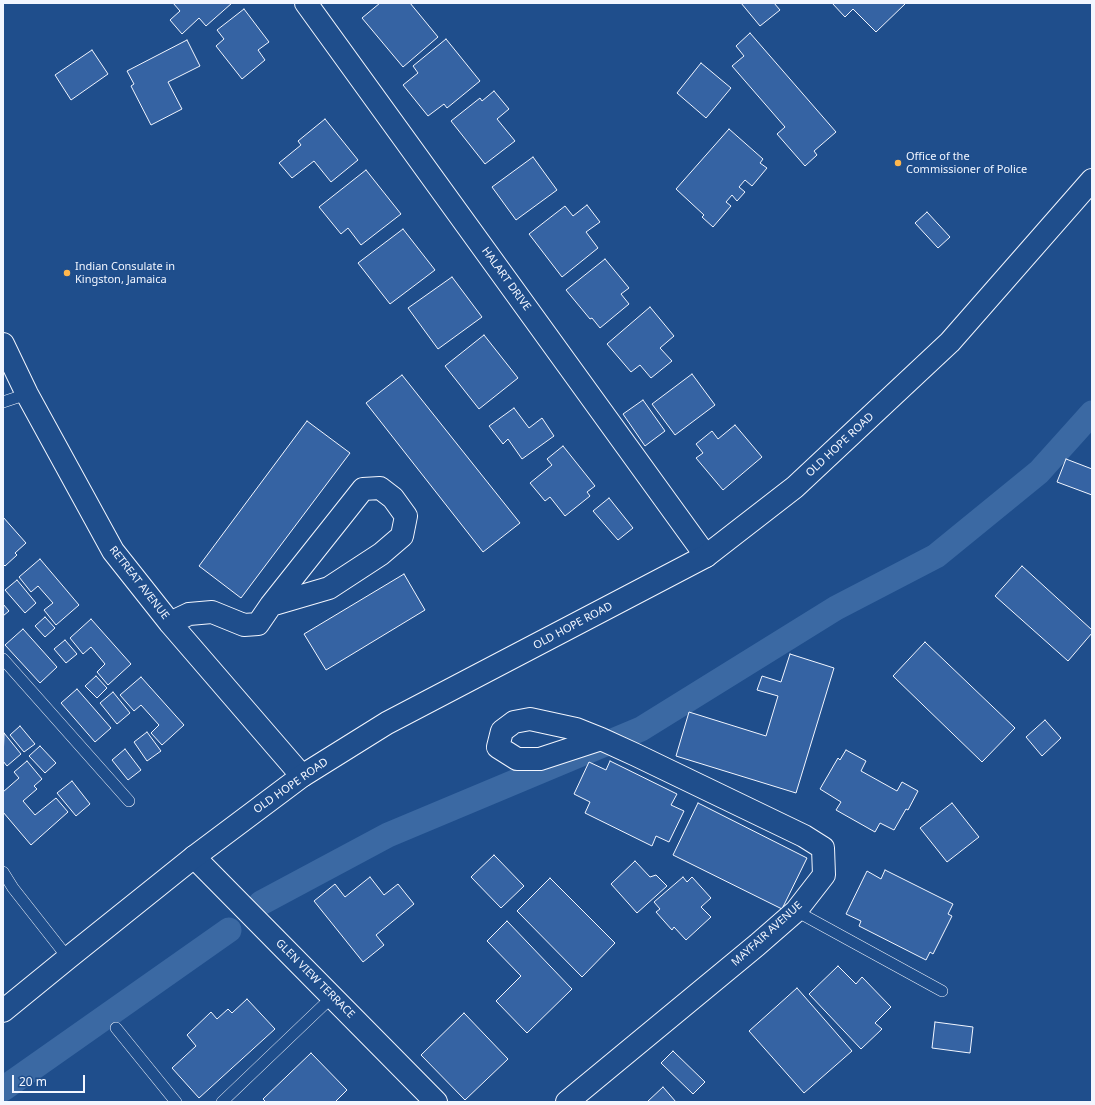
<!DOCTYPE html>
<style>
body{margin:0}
#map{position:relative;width:1095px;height:1105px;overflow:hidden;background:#1f4e8c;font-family:"Noto Sans",sans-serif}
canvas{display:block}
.frame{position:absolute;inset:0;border:4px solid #f2f6ff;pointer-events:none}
.scale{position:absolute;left:12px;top:1075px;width:73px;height:18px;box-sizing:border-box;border:2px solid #f2f6ff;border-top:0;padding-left:5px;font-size:12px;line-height:14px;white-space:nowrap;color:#f2f6ff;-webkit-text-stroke:3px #1f4e8c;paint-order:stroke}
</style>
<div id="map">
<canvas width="1095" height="1105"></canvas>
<div class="frame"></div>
<div class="scale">20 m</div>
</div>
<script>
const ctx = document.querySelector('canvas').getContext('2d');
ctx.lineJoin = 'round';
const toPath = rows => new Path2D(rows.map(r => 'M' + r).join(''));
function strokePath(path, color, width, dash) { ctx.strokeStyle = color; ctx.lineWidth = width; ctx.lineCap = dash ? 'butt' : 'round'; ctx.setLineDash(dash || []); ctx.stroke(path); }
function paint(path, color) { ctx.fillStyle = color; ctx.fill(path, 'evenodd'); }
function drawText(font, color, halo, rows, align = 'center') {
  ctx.font = font + ' "Noto Sans",sans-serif'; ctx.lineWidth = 3; ctx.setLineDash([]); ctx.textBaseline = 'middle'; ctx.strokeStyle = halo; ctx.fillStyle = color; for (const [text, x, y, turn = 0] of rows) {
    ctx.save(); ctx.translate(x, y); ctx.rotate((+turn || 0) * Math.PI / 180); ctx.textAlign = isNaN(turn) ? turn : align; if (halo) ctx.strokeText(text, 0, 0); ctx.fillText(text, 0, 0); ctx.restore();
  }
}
strokePath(toPath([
 [261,903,388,835,641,729,836,608,936,556,1039,472,1092,413],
 [3,1089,229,930]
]), '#3b69a3', 25);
const building = toPath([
 [173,3,232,3,206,26,199,18,182,34,170,20,180,11,173,3],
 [380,3,410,3,438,37,403,67,362,18,380,3],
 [741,3,774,3,780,10,760,26,741,3],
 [832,3,906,3,876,32,853,9,845,17,832,3],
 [244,9,269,42,258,50,265,60,242,79,216,46,224,39,217,30,244,9],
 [750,33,836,132,814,151,817,155,805,166,777,134,785,127,732,66,744,56,736,46,750,33],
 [446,39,480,81,447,108,444,104,428,116,403,85,418,73,413,66,446,39],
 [187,40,200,66,168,82,182,109,151,125,131,86,134,84,127,71,187,40],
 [92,50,108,74,71,100,55,75,92,50],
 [701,63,731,88,706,118,677,93,701,63],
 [494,91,509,109,497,119,515,141,485,164,451,121,480,98,482,101,494,91],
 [325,119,358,160,331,182,314,161,292,178,279,163,301,145,298,141,325,119],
 [729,129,763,159,760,163,767,168,752,186,745,180,739,187,745,192,737,201,732,195,726,202,731,206,713,227,702,217,704,215,676,189,729,129],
 [533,157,557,190,516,220,492,187,533,157],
 [366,170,401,214,361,245,348,228,341,234,319,207,366,170],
 [587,205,600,222,586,232,598,248,562,277,529,234,565,206,573,216,587,205],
 [927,212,950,237,938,248,915,223,927,212],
 [403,229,435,270,390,304,358,263,403,229],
 [605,259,629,288,621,294,629,304,600,328,592,318,590,319,566,290,605,259],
 [452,277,482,317,438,349,408,308,452,277],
 [650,307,674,336,660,348,672,361,651,378,640,365,631,372,607,344,650,307],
 [484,335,518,378,479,409,445,366,484,335],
 [692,374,715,405,675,435,652,404,692,374],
 [402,375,520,523,483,552,366,403,402,375],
 [643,400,665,431,645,446,623,414,643,400],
 [514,408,529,428,542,418,554,436,522,459,508,439,503,444,489,426,514,408],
 [307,421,350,453,241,598,199,566,307,421],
 [735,425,762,457,723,490,696,458,703,453,696,444,712,431,718,439,735,425],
 [563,446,595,486,587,492,590,496,565,516,550,497,545,501,530,483,552,465,547,459,563,446],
 [1066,459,1092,469,1092,495,1057,482,1066,459],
 [609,498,633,528,618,540,593,511,609,498],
 [3,517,26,543,15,553,17,555,5,566,3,564,3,517],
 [40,559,79,605,56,625,44,610,53,603,38,586,31,592,19,577,40,559],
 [1022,566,1092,630,1092,633,1068,661,995,596,1022,566],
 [404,574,425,610,326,670,304,634,404,574],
 [17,580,36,603,25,613,5,590,17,580],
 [3,604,9,611,3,616,3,604],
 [45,617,55,628,45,637,35,626,45,617],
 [91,619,131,664,108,685,97,672,105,664,91,647,83,654,70,638,91,619],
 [23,629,57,667,40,683,5,645,23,629],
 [65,640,77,654,66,663,54,649,65,640],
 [925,642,1015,728,982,762,893,676,925,642],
 [790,654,834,668,796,793,676,756,689,712,766,736,778,696,757,690,762,676,781,682,790,654],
 [96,676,107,688,97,698,85,686,96,676],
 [141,677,184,725,162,745,151,733,159,725,141,705,134,711,120,695,141,677],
 [77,689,111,728,95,742,61,703,77,689],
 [113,692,130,713,117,724,100,703,113,692],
 [1045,720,1061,738,1042,756,1026,737,1045,720],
 [20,726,35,744,24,752,10,735,20,726],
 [147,732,161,751,147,761,134,742,147,732],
 [4,733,21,754,7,766,3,761,4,733],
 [40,746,56,763,45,773,29,756,40,746],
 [125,749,141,770,128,780,112,760,125,749],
 [846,750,866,761,861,771,897,791,902,782,918,791,908,810,906,809,894,830,880,823,875,832,836,810,841,802,820,789,838,758,840,760,846,750],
 [27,761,42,779,34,786,37,789,23,801,35,815,56,798,68,812,31,845,3,812,3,792,19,778,14,772,27,761],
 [610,761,677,794,671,805,684,811,669,842,656,836,652,846,585,813,590,802,574,794,589,762,606,770,610,761],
 [72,781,90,804,76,816,57,793,72,781],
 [698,803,807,858,782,909,673,855,698,803],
 [952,803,979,837,947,862,920,828,952,803],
 [494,855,524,886,501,908,471,877,494,855],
 [635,861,650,877,656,875,667,886,637,913,611,884,635,861],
 [885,870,953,904,948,914,952,916,933,954,930,952,926,960,859,926,861,921,846,914,867,871,881,879,885,870],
 [370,877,384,895,398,884,414,904,376,935,384,945,363,962,314,901,335,884,345,897,370,877],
 [683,877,687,882,692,877,711,898,701,907,711,917,686,940,674,927,672,930,656,912,660,909,654,902,683,877],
 [550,878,615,943,582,977,517,911,550,878],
 [507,921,572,989,527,1033,496,1001,521,976,487,941,507,921],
 [838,966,856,984,862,977,891,1007,875,1023,882,1029,861,1049,809,994,838,966],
 [797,988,852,1051,804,1093,749,1031,797,988],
 [247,999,275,1029,199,1098,172,1068,196,1046,187,1035,211,1012,217,1019,228,1009,232,1013,247,999],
 [464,1013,508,1059,465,1100,421,1055,464,1013],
 [935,1022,973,1027,970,1053,932,1048,935,1022],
 [673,1051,705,1082,693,1094,661,1063,673,1051],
 [311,1053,347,1090,335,1102,266,1102,263,1099,311,1053],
 [663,1087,676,1102,647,1102,663,1087]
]);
paint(building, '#3563a3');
strokePath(building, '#f2f6ff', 1);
const service = toPath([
 [3,402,27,394],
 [3,659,129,801],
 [3,872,13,888,68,958],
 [796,911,942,991],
 [116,1028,176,1102],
 [222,1102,332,997]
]);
const minor = toPath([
 [306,3,706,556],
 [3,344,27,394,113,551,170,623,302,776],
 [170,623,189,614,212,612,244,625,258,624,271,605,363,489,380,488,393,498,406,516,402,536,381,554,329,588,271,605],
 [194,857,436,1102],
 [567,1102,757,945,796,911,824,875,823,848,804,836,636,755,601,739,576,729,530,719,514,722,502,731,498,747,517,759,540,759,601,739]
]);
const primary = toPath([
 [3,1011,68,958,194,857,302,776,387,723,706,556,795,487,950,342,1092,180]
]);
strokePath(service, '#f2f6ff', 12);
strokePath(minor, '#f2f6ff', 24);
strokePath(primary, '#f2f6ff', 24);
strokePath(service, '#1f4e8c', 11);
strokePath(minor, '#1f4e8c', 22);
strokePath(primary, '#1f4e8c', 22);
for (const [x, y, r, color] of [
 [898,163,4,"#ffb74d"],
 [67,273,4,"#ffb74d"]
]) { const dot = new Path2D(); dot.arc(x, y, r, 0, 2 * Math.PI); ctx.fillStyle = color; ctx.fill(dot); strokePath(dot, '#1f4e8c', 1.5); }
drawText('11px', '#f2f6ff', '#1f4e8c', [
 ["Office of the",906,157],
 ["Commissioner of Police",906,170],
 ["Indian Consulate in",75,267],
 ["Kingston, Jamaica",75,280]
], 'left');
drawText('11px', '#f2f6ff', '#1f4e8c', [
 ["HALART DRIVE",506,279,54],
 ["OLD HOPE ROAD",840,445,-43],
 ["RETREAT AVENUE",139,583,52],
 ["OLD HOPE ROAD",573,626,-28],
 ["OLD HOPE ROAD",291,786,-35],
 ["MAYFAIR AVENUE",767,934,-42],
 ["GLEN VIEW TERRACE",315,979,45]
]);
</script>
